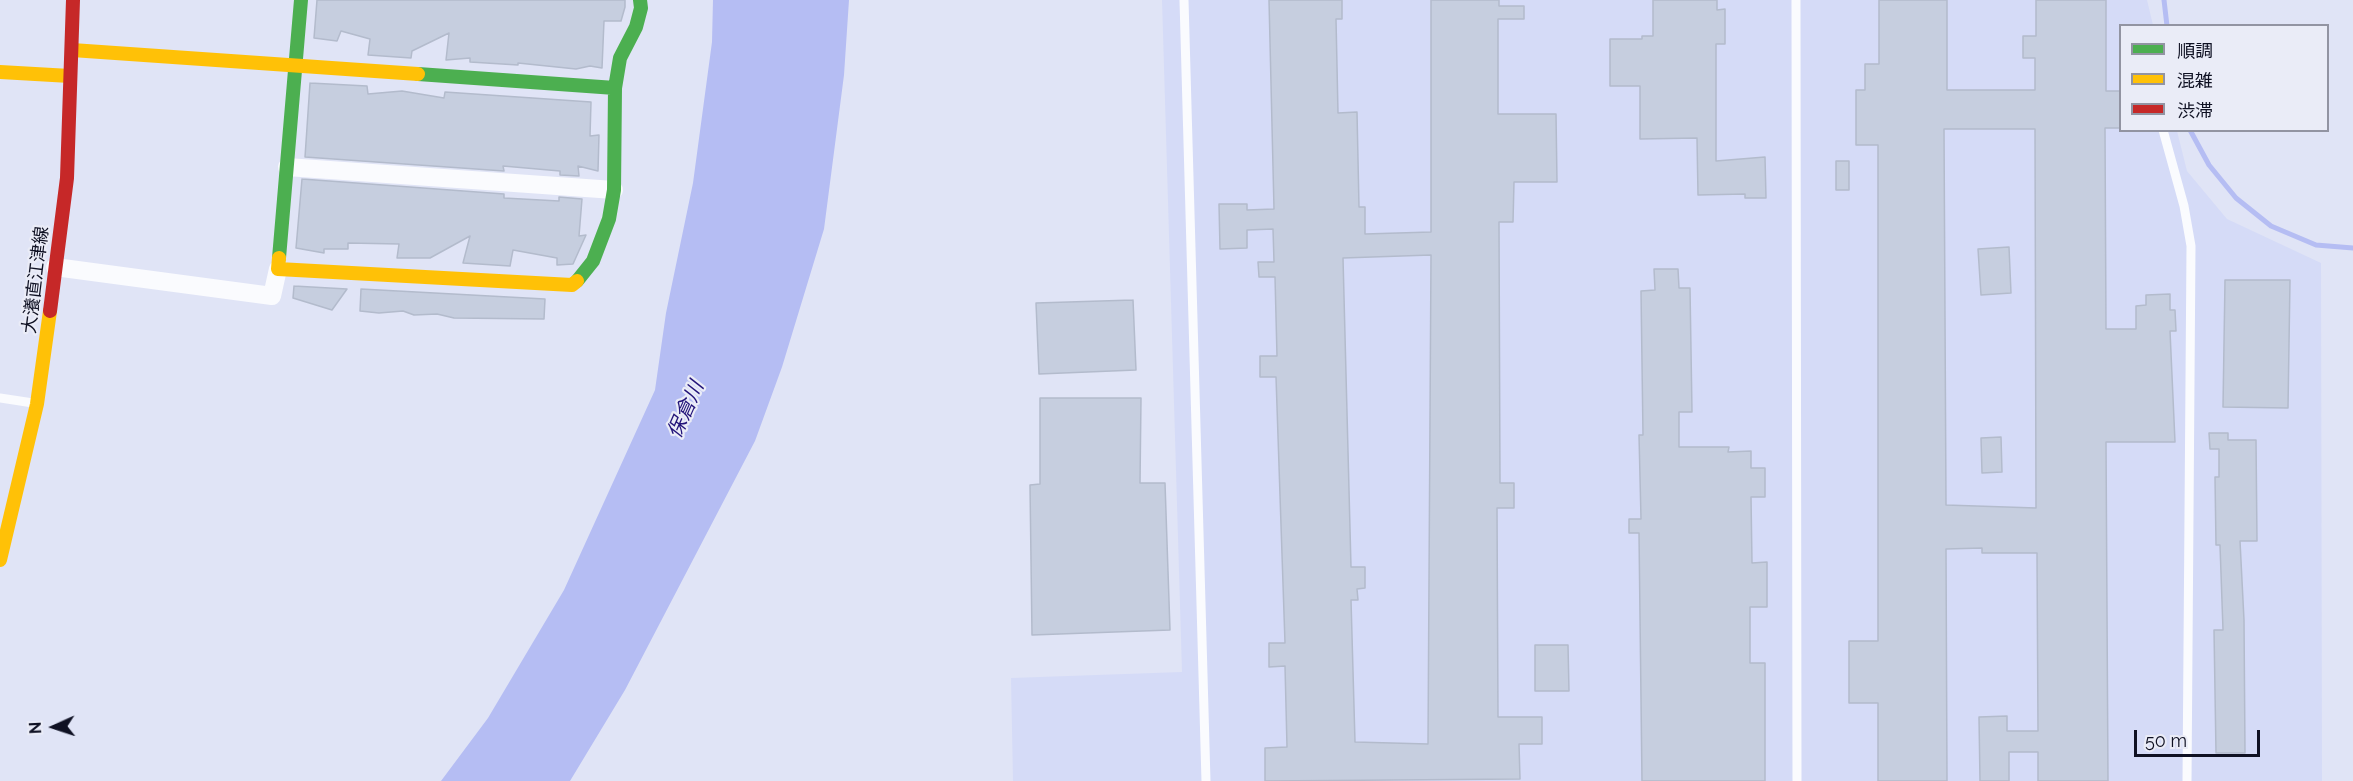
<!DOCTYPE html>
<meta charset="utf-8">
<style>
body{margin:0}
#map{position:relative;width:2353px;height:781px;overflow:hidden;background:#e0e4f6;font-family:Raleway,"Noto Sans JP",sans-serif}
canvas{display:block}
.legend{position:absolute;left:2119px;top:24px;width:210px;height:108px;box-sizing:border-box;background:#eaecf7;border:2px solid #9294a2;margin:0;padding:8px 10px;list-style:none;font-size:18px;color:#0f1123}
.legend li{display:flex;align-items:center;gap:12px;height:30px}
.legend b{width:30px;border:2px solid #9294a2}
.north{position:absolute;left:24px;top:697px;width:60px;height:60px;-webkit-text-stroke:4px #eaecf7;paint-order:stroke;rotate:267deg;font-size:16px;font-weight:700;line-height:24px;text-align:center;color:#0f1123}
.north::after{content:'';display:block;margin:auto;width:21px;height:27px;background:#0f1123;clip-path:polygon(50% 0,100% 100%,50% 72%,0 100%)}
.scale{position:absolute;left:2134px;top:730px;width:126px;height:27px;box-sizing:border-box;border:3px solid #0f1123;border-top:0;padding-left:8px;font-size:18px;line-height:21px;white-space:nowrap;color:#0f1123;-webkit-text-stroke:4px #eaecf7;paint-order:stroke}
</style>
<div id="map">
<canvas width="2353" height="781"></canvas>
<ul class="legend">
<li><b style="height:8px;background:#4caf50"></b>順調</li>
<li><b style="height:8px;background:#ffc107"></b>混雑</li>
<li><b style="height:8px;background:#c62828"></b>渋滞</li>
</ul>
<div class="north">N</div>
<div class="scale">50 m</div>
</div>
<script>
const ctx = document.querySelector('canvas').getContext('2d');
ctx.lineJoin = 'round';
function paint(path, color) { ctx.fillStyle = color; ctx.fill(path, 'evenodd'); }
const toPath = rows => new Path2D(rows.map(r => 'M' + r).join(''));
function strokePath(path, color, width, dash) { ctx.strokeStyle = color; ctx.lineWidth = width; ctx.lineCap = dash ? 'butt' : 'round'; ctx.setLineDash(dash || []); ctx.stroke(path); }
function drawText(font, color, halo, rows, align = 'center') {
  ctx.font = font + ' Raleway,"Noto Sans JP",sans-serif'; ctx.lineWidth = 4.5; ctx.setLineDash([]); ctx.textBaseline = 'middle'; ctx.strokeStyle = halo; ctx.fillStyle = color; for (const [text, x, y, turn = 0] of rows) {
    ctx.save(); ctx.translate(x, y); ctx.rotate((+turn || 0) * Math.PI / 180); ctx.textAlign = isNaN(turn) ? turn : align; if (halo) ctx.strokeText(text, 0, 0); ctx.fillText(text, 0, 0); ctx.restore();
  }
}
paint(toPath([
 [1162,0,2147,0,2153,25,2120,26,2120,130,2177,131,2187,171,2227,219,2321,263,2322,781,1013,781,1011,678,1182,672]
]), '#d5dbf7');
paint(toPath([
 [713,0,849,0,844,75,824,229,782,367,755,441,625,690,570,781,441,781,488,718,564,590,655,390,666,313,693,183,712,42]
]), '#b5bdf3');
strokePath(toPath([
 [2164,0,2167,26],
 [2190,130,2209,165,2236,198,2271,226,2316,245,2353,248]
]), '#b5bdf3', 5);
const building = toPath([
 [317,0,625,0,625,7,621,21,604,21,602,68,590,66,576,69,518,63,518,65,470,62,470,58,446,60,449,33,412,51,411,58,368,55,370,39,341,31,337,41,314,38,317,0],
 [1269,0,1342,0,1342,19,1336,19,1338,113,1357,112,1359,207,1365,207,1365,234,1431,232,1431,0,1499,0,1499,6,1524,6,1524,19,1498,19,1498,114,1556,114,1557,182,1514,182,1513,222,1499,222,1500,483,1514,483,1514,508,1497,508,1498,717,1542,717,1542,744,1519,744,1520,779,1265,781,1265,748,1287,747,1285,666,1269,667,1269,643,1285,643,1276,377,1260,377,1260,356,1277,356,1275,277,1259,277,1258,262,1274,262,1273,229,1247,230,1247,248,1220,249,1219,204,1247,204,1247,210,1274,209,1269,0],
 [1431,255,1428,744,1355,742,1351,600,1358,600,1357,589,1365,588,1365,567,1351,567,1343,258,1431,255],
 [1653,0,1717,0,1717,10,1725,9,1725,44,1716,44,1716,161,1765,157,1766,198,1745,198,1745,194,1698,195,1697,138,1640,139,1640,86,1610,86,1610,39,1642,39,1642,36,1653,36,1653,0],
 [1879,0,1947,0,1947,90,2035,90,2035,58,2023,58,2023,36,2036,36,2036,0,2106,0,2106,91,2121,91,2121,128,2105,128,2106,329,2136,329,2136,306,2146,305,2146,295,2170,294,2170,310,2175,310,2176,331,2170,331,2175,442,2106,442,2108,781,2038,781,2038,752,2009,752,2009,781,1980,781,1979,717,2007,716,2007,731,2038,731,2037,553,1982,553,1982,548,1946,549,1947,781,1878,781,1878,703,1849,703,1849,641,1878,641,1878,145,1856,145,1856,90,1865,90,1865,64,1879,64,1879,0],
 [1944,129,2035,129,2036,508,1946,505,1944,129],
 [310,83,367,86,368,94,402,91,444,98,445,92,591,102,590,136,599,135,598,171,578,166,579,176,560,175,560,171,503,166,504,171,305,157,310,83],
 [1836,161,1849,161,1849,190,1836,190,1836,161],
 [302,179,504,194,504,198,559,201,559,197,582,199,579,236,586,235,573,264,557,265,557,258,513,250,510,266,463,263,470,236,430,258,397,258,399,244,348,243,348,249,324,249,324,253,296,248,302,179],
 [2009,247,2011,293,1981,295,1978,249,2009,247],
 [1654,269,1678,269,1679,288,1690,288,1692,412,1679,412,1679,447,1729,447,1728,452,1751,451,1751,468,1765,468,1765,497,1751,497,1752,563,1767,562,1767,607,1750,607,1750,663,1765,663,1765,781,1642,781,1639,533,1629,533,1629,519,1641,519,1639,435,1643,435,1641,291,1655,290,1654,269],
 [2225,280,2290,280,2288,408,2223,407,2225,280],
 [294,286,347,289,332,310,293,298,294,286],
 [361,289,545,299,544,319,454,318,437,314,414,315,403,311,379,313,360,311,361,289],
 [1133,300,1136,370,1039,374,1036,303,1133,300],
 [1040,398,1141,398,1140,483,1165,483,1170,630,1032,635,1030,485,1040,484,1040,398],
 [2209,433,2228,433,2228,440,2256,440,2257,541,2240,541,2244,620,2245,753,2216,753,2214,630,2223,630,2220,545,2216,545,2215,477,2219,477,2219,449,2210,449,2209,433],
 [2001,437,2002,472,1982,473,1981,438,2001,437],
 [1535,645,1568,645,1569,691,1535,691,1535,645]
]);
paint(building, '#c6cedf');
strokePath(building, '#b3bbcc', 1.5);
strokePath(toPath([
 [1184,0,1206,781],
 [1796,0,1797,781],
 [2163,130,2184,206,2191,246,2187,781],
 [0,398,33,403]
]), '#fafbfe', 9);
strokePath(toPath([
 [287,167,614,190],
 [55,267,272,296,278,269]
]), '#fafbfe', 18);
strokePath(toPath([
 [418,74,615,88],
 [279,258,301,0],
 [577,281,593,261,609,219,614,190,615,88,620,58,636,27,641,8,640,0]
]), '#4caf50', 14);
strokePath(toPath([
 [72,50,418,74],
 [0,72,70,76],
 [279,258,278,269,572,285,577,281],
 [0,560,37,404,50,311]
]), '#ffc107', 14);
strokePath(toPath([
 [50,311,67,178,73,0]
]), '#c62828', 14);
drawText('18px', '#0f1123', '#eaecf7', [
 ["大瀁直江津線",36,280,-83]
]);
drawText('italic 20px', '#221379', '#eaecf7', [
 ["保倉川",686,410,-66]
]);
</script>
